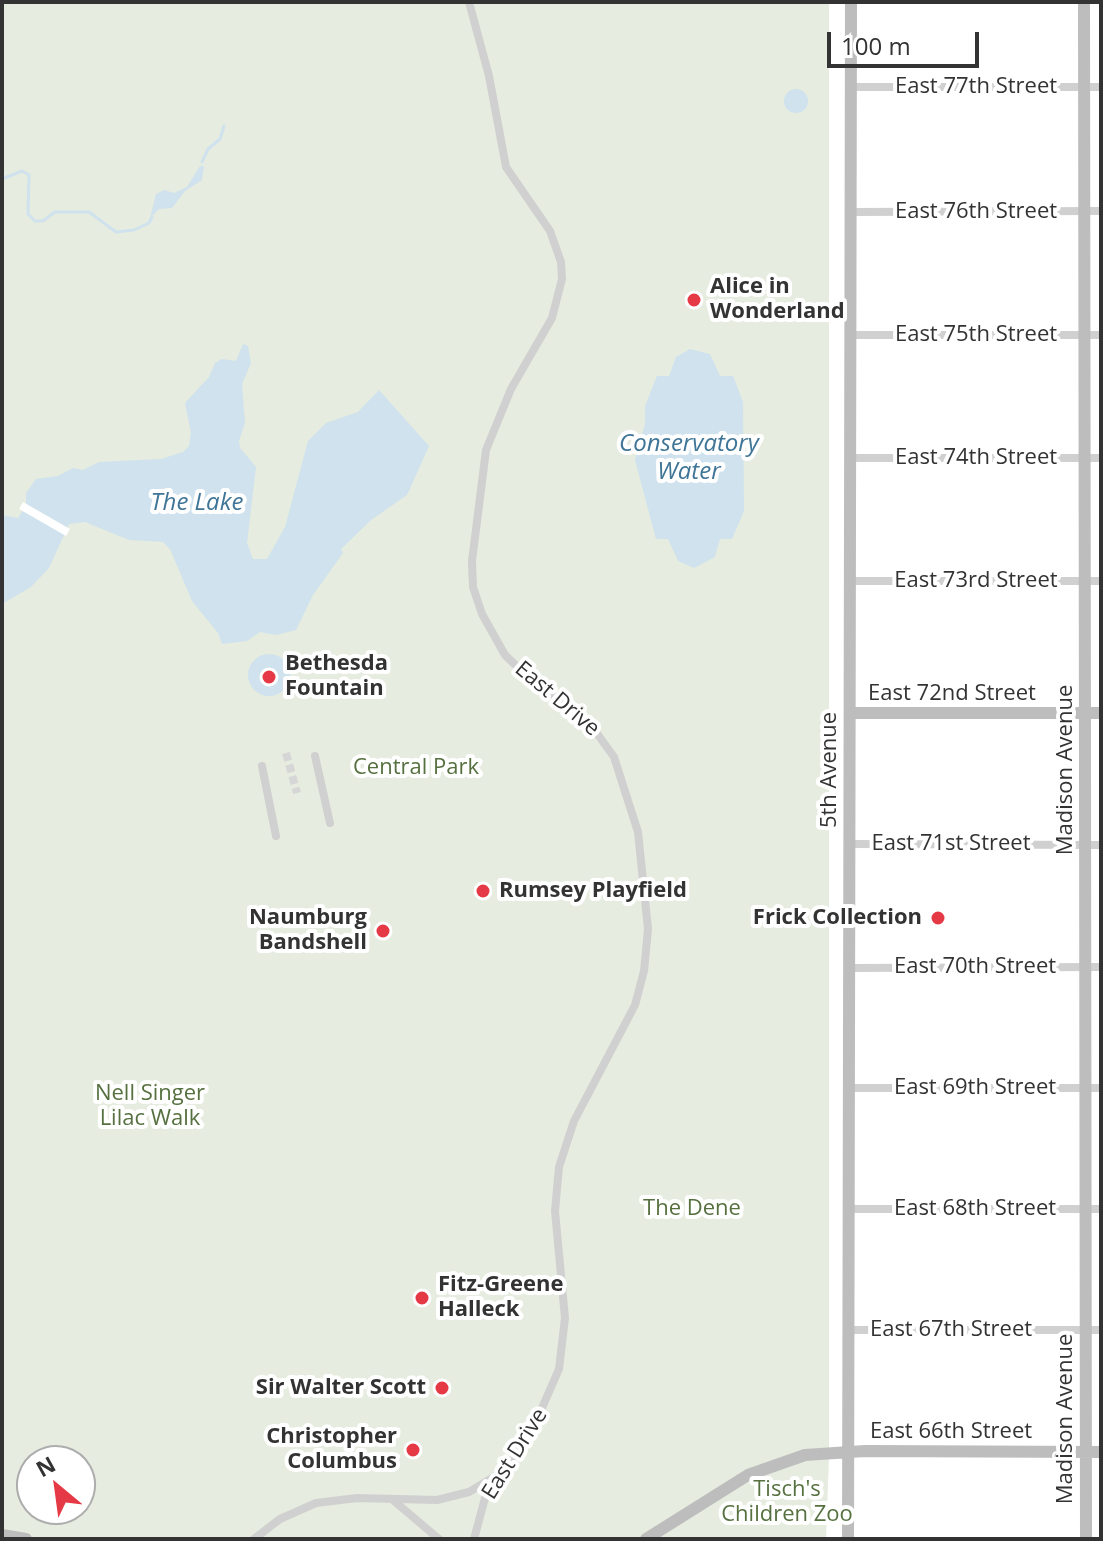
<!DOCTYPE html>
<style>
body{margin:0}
#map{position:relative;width:1103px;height:1541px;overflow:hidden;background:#fff;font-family:"Open Sans",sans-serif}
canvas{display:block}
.frame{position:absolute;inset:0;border:4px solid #333;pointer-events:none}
.north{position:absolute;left:16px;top:1445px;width:80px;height:80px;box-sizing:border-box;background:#fff;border:2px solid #adadad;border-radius:50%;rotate:331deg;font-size:22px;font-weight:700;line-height:32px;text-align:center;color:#333}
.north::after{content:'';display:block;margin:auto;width:28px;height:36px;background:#e63946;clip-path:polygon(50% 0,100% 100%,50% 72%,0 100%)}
.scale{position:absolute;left:827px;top:32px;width:152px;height:36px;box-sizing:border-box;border:4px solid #333;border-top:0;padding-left:10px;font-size:24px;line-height:28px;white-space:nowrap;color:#333;-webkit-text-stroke:6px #fff;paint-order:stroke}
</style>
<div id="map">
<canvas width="1103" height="1541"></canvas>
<div class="frame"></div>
<div class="north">N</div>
<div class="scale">100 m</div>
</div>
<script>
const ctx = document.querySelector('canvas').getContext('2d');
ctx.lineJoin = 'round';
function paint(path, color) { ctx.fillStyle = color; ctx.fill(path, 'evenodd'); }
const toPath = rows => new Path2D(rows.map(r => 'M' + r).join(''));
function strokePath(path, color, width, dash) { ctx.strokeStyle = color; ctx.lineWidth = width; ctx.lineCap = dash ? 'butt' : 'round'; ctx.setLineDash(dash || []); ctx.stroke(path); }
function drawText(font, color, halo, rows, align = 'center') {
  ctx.font = font + ' "Open Sans",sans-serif'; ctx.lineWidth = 8; ctx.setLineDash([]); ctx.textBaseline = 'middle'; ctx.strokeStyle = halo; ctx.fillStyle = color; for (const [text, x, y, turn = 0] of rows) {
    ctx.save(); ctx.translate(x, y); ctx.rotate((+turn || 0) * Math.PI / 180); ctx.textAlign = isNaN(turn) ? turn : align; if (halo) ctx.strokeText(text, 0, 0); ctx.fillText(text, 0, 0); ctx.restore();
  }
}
paint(toPath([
 [2,2,829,2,829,1458,826,1539,2,1539],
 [32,1461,80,1461,80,1509,32,1509]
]), '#e6ecdf');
paint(toPath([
 '784 101a12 12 0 1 1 24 0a12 12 0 1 1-24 0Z',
 [200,166,204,166,202,180,185,191,172,208,159,209,150,218,156,194,164,190,174,193,187,187],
 [243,344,248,346,251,363,242,384,245,423,239,441,240,448,256,467,247,543,253,559,267,559,285,527,308,441,326,423,358,412,379,390,429,446,407,495,371,520,341,549,343,553,313,595,296,630,276,635,260,632,247,641,222,644,218,633,192,601,170,549,163,542,129,540,85,522,69,524,49,568,31,587,2,604,2,515,18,518,26,505,26,493,36,479,58,476,73,468,83,470,99,462,161,459,183,452,189,446,191,433,185,403,209,377,215,363,222,359,236,361],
 [690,349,710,354,720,376,733,376,743,402,744,511,732,539,720,539,715,557,694,568,678,561,668,539,656,539,635,460,645,424,645,406,657,376,669,376,676,357],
 '248 675a21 21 0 1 1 42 0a21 21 0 1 1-42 0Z'
]), '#cfe2ee');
paint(toPath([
 [23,502,70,529,66,536,19,509]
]), '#fff');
strokePath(toPath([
 [202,162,208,149,220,139,224,126],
 [2,179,22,171,29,175,28,214,35,221,43,221,55,212,89,212,116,232,134,230,149,223,152,217]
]), '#cfe2ee', 3);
strokePath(toPath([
 [286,753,297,793]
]), '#d6d6d6', 8, [8, 4]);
strokePath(toPath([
 [469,2,489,76,506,167,550,231,561,262,562,279,552,318,511,389,486,450,472,561,473,587,482,614,505,655,528,677,588,721,614,757,638,832,648,929,644,971,635,1005,574,1121,559,1167,555,1211,565,1318,559,1369,532,1431,485,1498,474,1539],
 [851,87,1101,87],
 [851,212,1101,211],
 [850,335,1101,335],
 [850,458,1101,458],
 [850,581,1101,581],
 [315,756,330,823],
 [262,766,276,836],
 [849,844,1101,845],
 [849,968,1101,967],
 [849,1088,1101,1088],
 [849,1209,1101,1209],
 [849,1330,1101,1330],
 [394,1501,439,1539],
 [254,1539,280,1519,316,1503,357,1498,437,1500,469,1492,499,1474]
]), '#d0d0d0', 8);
strokePath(toPath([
 [1084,2,1086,1539],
 [850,713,1101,713],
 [2,1535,26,1539],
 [646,1539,748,1475,805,1455,865,1451,1101,1452],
 [848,1539,851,2]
]), '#bdbdbd', 12);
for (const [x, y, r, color] of [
 [694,300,8,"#e63946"],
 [269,677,8,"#e63946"],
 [483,891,8,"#e63946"],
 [938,918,8,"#e63946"],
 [383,931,8,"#e63946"],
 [422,1298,8,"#e63946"],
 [442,1388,8,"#e63946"],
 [413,1450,8,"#e63946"]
]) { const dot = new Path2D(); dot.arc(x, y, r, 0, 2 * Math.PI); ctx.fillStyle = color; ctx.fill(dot); strokePath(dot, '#fff', 3); }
drawText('22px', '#333', '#fff', [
 ["East 77th Street",976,87],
 ["East 76th Street",976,212],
 ["East 75th Street",976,335],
 ["East 74th Street",976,458],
 ["East 73rd Street",976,581],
 ["East 72nd Street",952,694],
 ["East Drive",557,699,40],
 ["5th Avenue",830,770,-90],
 ["Madison Avenue",1066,770,-90],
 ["East 71st Street",951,844],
 ["East 70th Street",975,967],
 ["East 69th Street",975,1088],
 ["East 68th Street",975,1209],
 ["East 67th Street",951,1330],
 ["Madison Avenue",1066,1419,-90],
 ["East 66th Street",951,1432],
 ["East Drive",515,1454,-58]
]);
drawText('bold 22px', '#333', '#fff', [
 ["Alice in",710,287],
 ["Wonderland",710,312],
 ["Bethesda",285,664],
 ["Fountain",285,689],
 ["Rumsey Playfield",499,891],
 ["Naumburg",367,918,"right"],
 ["Bandshell",367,943,"right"],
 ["Frick Collection",922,918,"right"],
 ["Fitz-Greene",438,1285],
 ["Halleck",438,1310],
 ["Sir Walter Scott",426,1388,"right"],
 ["Christopher",397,1437,"right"],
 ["Columbus",397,1462,"right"]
], 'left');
drawText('22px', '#56703f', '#fff', [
 ["Central Park",416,768],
 ["Nell Singer",150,1094],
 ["Lilac Walk",150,1119],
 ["The Dene",692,1209],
 ["Tisch's",787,1490],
 ["Children Zoo",787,1515]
]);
drawText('italic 24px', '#3f7597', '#fff', [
 ["Conservatory",689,444],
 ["Water",689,472],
 ["The Lake",197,503]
]);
</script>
